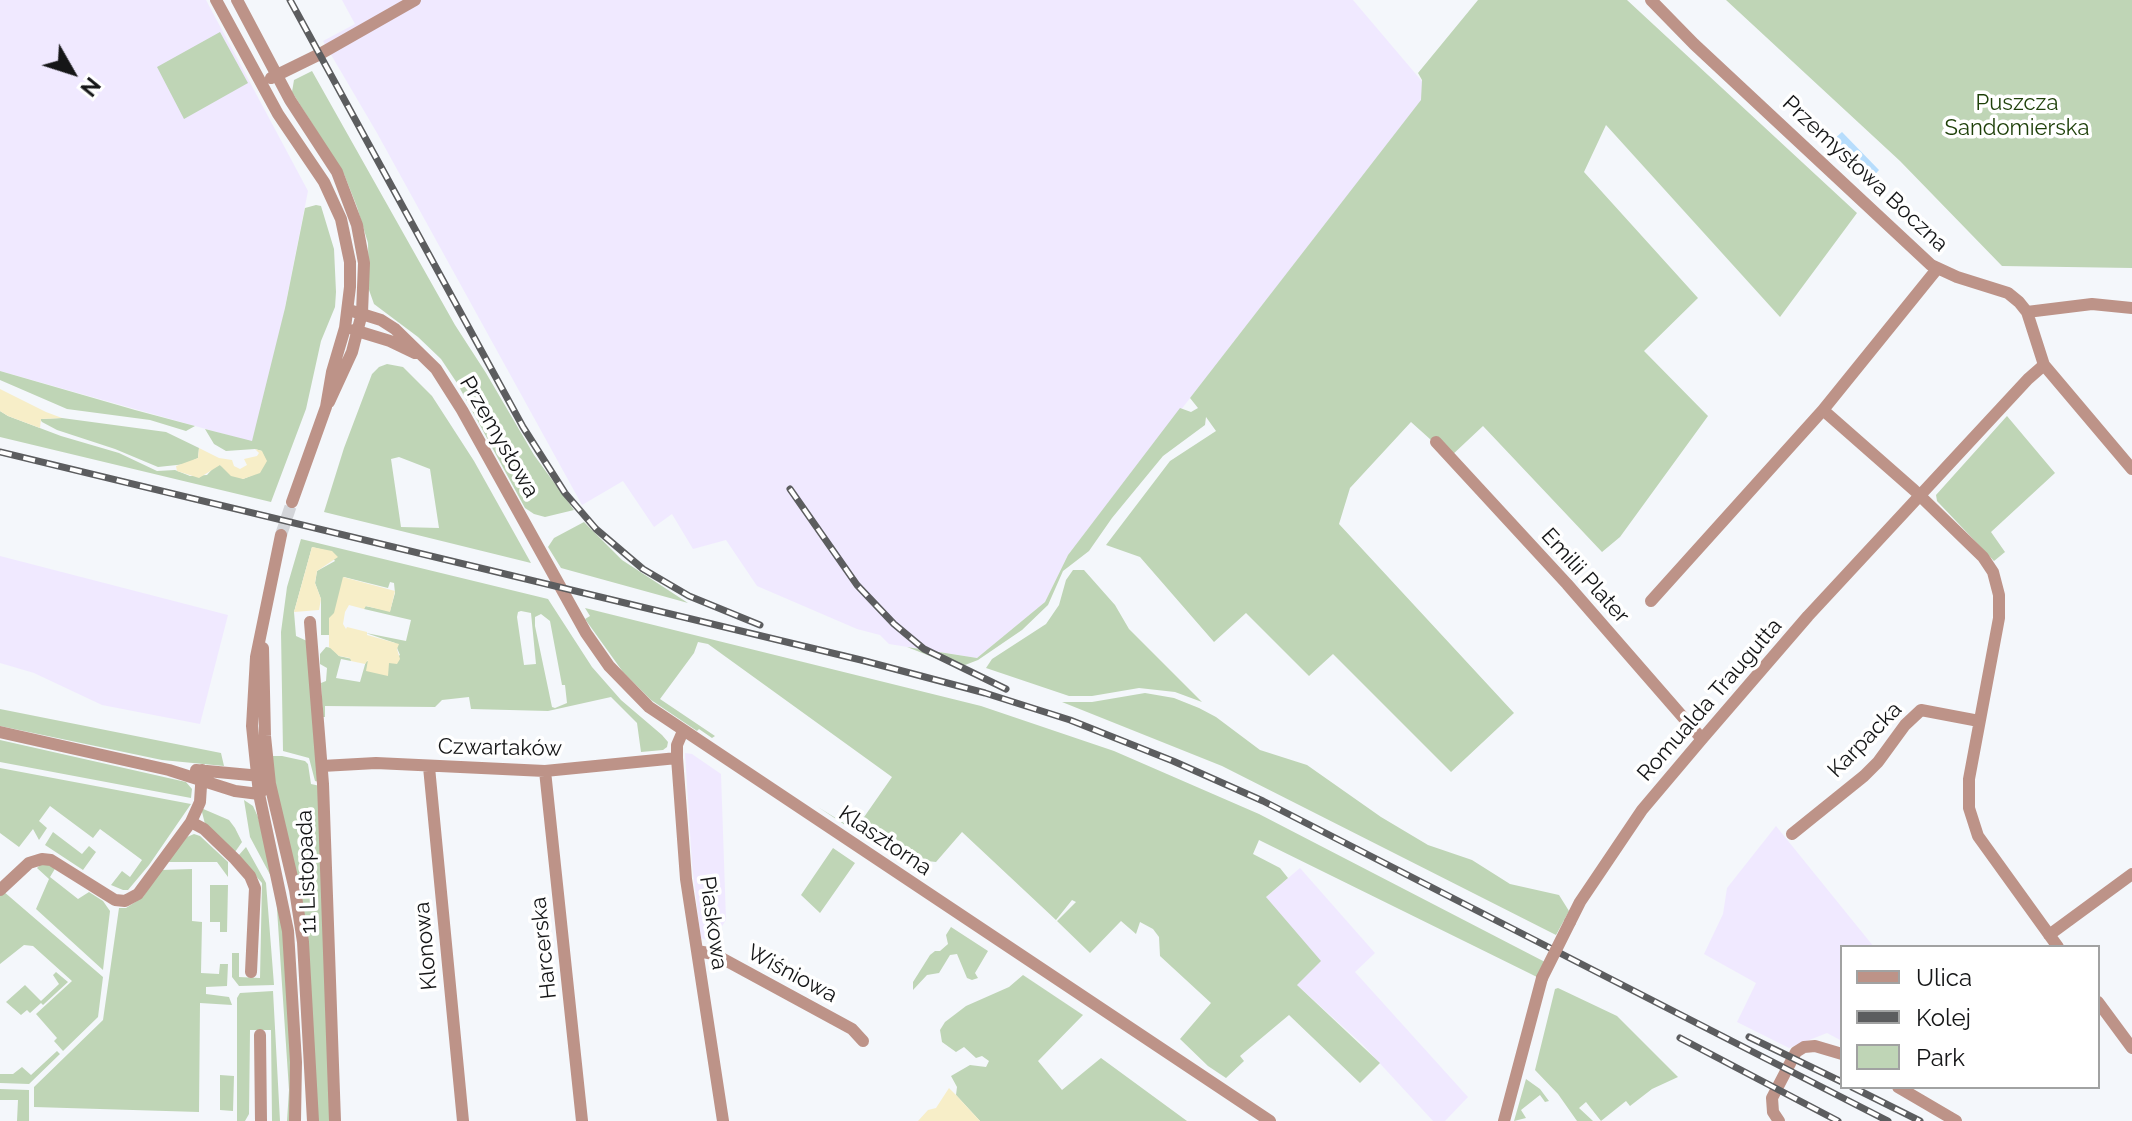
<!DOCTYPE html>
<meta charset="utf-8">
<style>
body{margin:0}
#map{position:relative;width:2132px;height:1121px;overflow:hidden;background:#f4f7fb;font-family:Raleway,sans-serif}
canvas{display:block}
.legend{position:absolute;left:1840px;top:945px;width:260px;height:144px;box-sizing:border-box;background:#fff;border:2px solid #a1a2a2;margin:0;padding:10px 14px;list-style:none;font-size:24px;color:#151617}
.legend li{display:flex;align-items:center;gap:16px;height:40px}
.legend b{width:40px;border:2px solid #a1a2a2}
.north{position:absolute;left:32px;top:32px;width:80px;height:80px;-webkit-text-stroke:6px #fff;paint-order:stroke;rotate:129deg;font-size:22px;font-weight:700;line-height:32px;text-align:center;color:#151617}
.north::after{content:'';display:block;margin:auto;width:28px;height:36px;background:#151617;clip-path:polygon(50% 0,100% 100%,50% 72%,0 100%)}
</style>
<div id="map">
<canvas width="2132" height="1121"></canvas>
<ul class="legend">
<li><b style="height:10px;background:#bd9388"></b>Ulica</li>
<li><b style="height:10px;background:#5c5d5f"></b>Kolej</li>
<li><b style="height:22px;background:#bfd5b6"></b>Park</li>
</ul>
<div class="north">N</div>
</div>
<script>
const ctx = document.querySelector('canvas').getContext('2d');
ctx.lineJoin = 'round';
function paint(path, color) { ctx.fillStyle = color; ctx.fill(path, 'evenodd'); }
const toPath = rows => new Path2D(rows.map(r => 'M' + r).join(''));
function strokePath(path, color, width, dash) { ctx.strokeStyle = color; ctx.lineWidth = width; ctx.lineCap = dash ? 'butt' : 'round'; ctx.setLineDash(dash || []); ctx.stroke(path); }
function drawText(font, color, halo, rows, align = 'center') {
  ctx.font = font + ' Raleway,sans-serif'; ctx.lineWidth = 7; ctx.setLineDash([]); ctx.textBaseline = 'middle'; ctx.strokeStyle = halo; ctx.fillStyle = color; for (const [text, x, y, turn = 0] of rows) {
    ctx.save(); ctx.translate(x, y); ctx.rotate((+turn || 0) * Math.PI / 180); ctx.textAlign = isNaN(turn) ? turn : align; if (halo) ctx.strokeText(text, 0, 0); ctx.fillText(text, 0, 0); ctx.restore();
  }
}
paint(toPath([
 [0,0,206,0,308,191,275,358,252,442,0,371],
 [342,0,1353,0,1426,86,1422,100,1068,555,1045,602,977,658,889,644,880,635,857,629,757,586,726,540,693,549,672,514,654,527,623,481,582,505,377,133,323,41,355,24],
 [0,556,228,615,200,724,102,705,34,673,0,663],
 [685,753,692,754,721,774,726,920,712,942,701,938,700,932,692,864],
 [1776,826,1874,947,1842,947,1842,1041,1827,1033,1789,1048,1737,1022,1756,983,1704,954,1723,914,1727,888],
 [1300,868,1375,953,1355,972,1468,1097,1445,1121,1433,1121,1362,1044,1297,985,1266,897]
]), '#f0e9ff');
paint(toPath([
 [1478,0,1627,0,1857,213,1780,317,1606,125,1584,172,1698,298,1644,351,1708,416,1620,537,1602,552,1483,426,1450,457,1411,422,1350,488,1339,524,1514,713,1451,772,1333,654,1309,676,1246,613,1214,642,1140,557,1106,545,1170,461,1216,431,1206,417,1205,425,1163,456,1112,518,1089,551,1063,571,1048,605,1022,630,978,660,965,665,945,662,907,647,977,658,1045,602,1068,555,1180,408,1191,412,1198,408,1190,398,1421,100,1422,80,1418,73],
 [1726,0,2132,0,2132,268,2002,266,1900,161],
 [220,32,248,83,184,119,157,67],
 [312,71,455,325,486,373,534,455,574,510,545,517,534,514,525,508,457,383,441,359,418,337,374,304,369,290,368,243,357,207,344,174,292,92,294,80],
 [316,205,321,206,334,249,336,292,335,307,321,341,306,409,271,502,0,437,0,411,8,416,61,436,119,453,157,471,175,470,190,476,207,475,216,465,220,465,243,479,260,472,262,451,255,449,226,451,214,444,205,429,252,441,285,308,305,208],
 [387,364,403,367,432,396,474,461,531,563,324,512,344,448,372,374,379,367],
 [399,457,430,469,439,528,401,527,391,459],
 [0,371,135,410,195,426,186,431,150,420,67,409,0,380],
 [2007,416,2055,473,1991,532,2005,552,1994,561,1937,501,1936,495],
 [62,418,166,432,199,448,198,458,186,464,158,467,115,449,57,430,42,422,40,419],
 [584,522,622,560,688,603,561,568,548,547,554,538],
 [301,539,548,599,592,667,621,700,662,735,668,742,667,747,663,750,641,752,637,723,611,697,548,711,471,709,469,697,442,700,435,707,325,706,325,717,323,717,321,683,326,681,327,668,320,664,320,654,326,647,332,648,339,656,352,659,351,661,341,659,336,678,360,682,366,661,389,663,400,655,395,643,366,633,406,641,411,620,364,609,365,606,390,611,395,593,394,583,390,582,388,588,344,577,329,635,321,635,321,599,315,583,317,571,335,561,328,551,312,547,294,612,296,636,307,641,319,782,315,781,309,758,283,751,281,632,287,587],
 [521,611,531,613,536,664,524,665,517,617,518,612],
 [541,614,550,621,562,685,565,685,567,703,555,708,552,707,535,626,535,617],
 [1073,570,1084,570,1115,605,1129,629,1202,702,1175,692,1139,688,1092,696,1069,696,986,668,992,659,1046,624,1059,605,1066,580],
 [585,608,981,706,1114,751,1259,814,1545,962,1537,977,1259,840,1253,854,1280,868,1288,878,1266,897,1321,961,1297,985,1380,1063,1360,1083,1289,1015,1240,1056,1244,1061,1226,1078,1208,1066,1180,1039,1211,1003,1160,956,1159,937,1153,929,1140,922,1136,934,1121,921,1090,953,1057,921,1076,902,1072,900,1056,920,962,832,936,862,918,860,922,866,930,868,923,876,928,880,818,807,855,830,892,777,708,644,698,642,694,653,660,699,715,736,712,738,699,729,697,731,651,700,623,672,585,619,590,616],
 [1145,693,1174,698,1199,708,1216,717,1260,750,1307,765,1381,817,1428,845,1472,860,1510,884,1559,895,1569,911,1556,935,1222,766,1062,702,1092,702],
 [0,709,221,753,224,766,162,760,0,726],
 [0,740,186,782,192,789,191,798,0,762],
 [271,756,282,756,305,761,308,764,311,784,320,786,331,1121,317,1121,308,942,281,820],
 [0,768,191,804,149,865,128,890,123,890,111,885,122,871,130,877,142,860,100,829,93,838,50,806,39,821,47,828,39,840,33,829,19,847,0,833],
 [244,800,253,806,258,817,283,915,292,1053,291,1121,287,1121,289,1090,276,894,274,882,250,837],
 [201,808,229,820,235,828,242,842,235,852,205,824],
 [53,832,82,854,89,846,96,852,83,870,45,845],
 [194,834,200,836,228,862,228,877,217,862,167,862,187,837],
 [246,847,266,883,274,985,239,986,232,977,232,953,239,953,239,977,260,978,262,883,238,856],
 [833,848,855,863,820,913,801,895],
 [42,863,56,867,50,877,78,899,89,892,103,901,110,911,103,970,36,909,49,879,37,868],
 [192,869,192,921,202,922,201,973,219,974,220,964,228,964,227,986,206,987,206,994,229,997,232,1005,200,1003,199,1112,34,1107,34,1087,103,1020,119,908,126,908,143,897,161,870],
 [210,885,228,885,227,932,220,932,220,922,210,922],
 [3,891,103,977,98,1017,63,1051,54,1041,57,1038,36,1014,72,981,33,946,24,945,0,964,0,894],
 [951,927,988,951,975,973,978,978,972,980,967,978,957,954,950,955,939,973,927,975,913,990,913,982,930,955,935,951,940,951,948,944,946,935],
 [56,972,68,982,43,1005,41,1003,30,1013,27,1010,21,1015,6,1002,25,985,41,1001,59,984,53,975],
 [1023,975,1083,1015,1038,1061,1062,1090,1101,1058,1187,1121,980,1121,956,1095,957,1087,951,1076,970,1065,986,1067,989,1061,982,1056,976,1058,964,1047,956,1052,942,1042,940,1030,945,1022,966,1006,1009,987],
 [1558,988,1617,1016,1678,1077,1652,1089,1630,1106,1626,1101,1601,1121,1586,1102,1579,1108,1593,1121,1577,1121,1558,1094,1535,1070,1555,989],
 [273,991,280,1121,272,1121,271,1030,250,1030,249,1114,245,1121,237,1121,237,998,240,993],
 [57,1051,60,1054,29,1084,0,1083,0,1074,13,1074,22,1067,31,1075],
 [220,1075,234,1076,233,1111,220,1110],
 [1526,1079,1540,1089,1549,1101,1545,1102,1540,1095,1521,1110,1526,1118,1514,1121],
 [0,1089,29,1090,29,1121,17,1121,18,1100,0,1100]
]), '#bfd5b6');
paint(toPath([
 [0,389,46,412,62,418,41,419,40,428,8,416,0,411],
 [199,448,219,458,232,460,234,466,240,469,247,465,244,459,257,456,259,453,255,449,262,451,267,461,260,473,243,479,231,476,220,465,199,478,177,471,176,466,198,458],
 [312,547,332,551,338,557,317,571,315,583,321,599,319,610,294,612],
 [343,577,395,591,390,612,366,606,364,609,349,605,345,612,343,624,346,629,347,627,367,632,367,635,399,644,397,649,400,659,397,664,389,663,388,676,366,671,368,660,365,664,351,661,350,658,339,656,329,647,329,618,334,613],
 [949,1088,956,1095,980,1121,918,1121,928,1110,936,1108]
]), '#f7eec8');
paint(toPath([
 [1842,132,1879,170,1870,180,1832,141]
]), '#b7ddfc');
strokePath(toPath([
 [281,535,292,502]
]), '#d3d5d9', 12, [12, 6]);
strokePath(toPath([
 [216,0,278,114,324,182,341,219,350,262,350,287,345,328,332,372,326,407,292,502],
 [237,0,290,100,337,172,357,225,364,263,362,313,352,352,329,402],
 [1651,0,1694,44,1931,265,1957,277,2008,293,2019,302,2027,312,2044,365,2132,469],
 [271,78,320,54,415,0],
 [349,310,381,320,395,329,436,369,462,410,586,633,609,666,649,707,1270,1121],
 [2027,312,2092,304,2132,308],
 [354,330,390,341,415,353],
 [1823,410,1914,490,1983,557,1993,572,1999,595,1999,618,1969,779,1969,808,1978,836,2058,947],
 [1436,442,1567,584,1702,739],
 [281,535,256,657,252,726,259,794,288,931,296,1062,295,1121],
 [1651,601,1823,410,1937,269],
 [310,622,323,784,335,1121],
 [263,648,265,736,270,784,295,890,303,942,313,1121],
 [683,731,677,745,677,758,686,879,723,1121],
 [0,732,169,770,235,791,259,794,263,790],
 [322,766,376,763,545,771,677,758],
 [429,767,463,1121],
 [196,770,261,776],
 [545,771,582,1121],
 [191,822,204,829,235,859,250,876,255,888,251,972],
 [1792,834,1864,776,1878,762,1905,725,1921,710,1979,721],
 [0,890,29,863,42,859,51,860,115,900,125,901,138,894,191,822,200,802,202,770],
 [1570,922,1580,902,1642,810,1702,739,1808,616,2028,379,2044,365],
 [2049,935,2132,874],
 [697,951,714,954,852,1029,863,1041],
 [2098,1002,2132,1048],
 [260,1035,261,1121],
 [1898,1087,1956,1121],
 [1504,1121,1542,978],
 [1779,1121,1773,1112,1772,1098,1796,1052,1804,1047,1815,1046,1842,1054]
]), '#bd9388', 12);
const rail = toPath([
 [290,0,523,427,565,493,596,529,643,569,689,596,760,625],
 [0,452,861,660,985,693,1070,720,1173,761,1263,801,1888,1121],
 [790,489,857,585,894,624,924,649,1006,689],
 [1749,1037,1842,1082],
 [1680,1038,1838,1121],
 [1852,1087,1920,1121]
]);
strokePath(rail, '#5c5d5f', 7);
strokePath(rail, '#fff', 4, [12]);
strokePath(toPath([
 [1542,978,1570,922]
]), '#bd9388', 12);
drawText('22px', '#1d3f08', '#fff', [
 ["Puszcza",2017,103],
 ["Sandomierska",2017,128]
]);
drawText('22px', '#151617', '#fff', [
 ["Przemysłowa Boczna",1865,174,43],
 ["Przemysłowa",499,437,60],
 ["Emilii Plater",1585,576,48],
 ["Romualda Traugutta",1710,700,-49],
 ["Karpacka",1865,740,-46],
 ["Czwartaków",500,748,1],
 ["Klasztorna",885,841,34],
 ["11 Listopada",307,872,-92],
 ["Piaskowa",713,923,82],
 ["Klonowa",426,946,-95],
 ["Harcerska",544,948,-96],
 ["Wiśniowa",792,974,28]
]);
</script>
